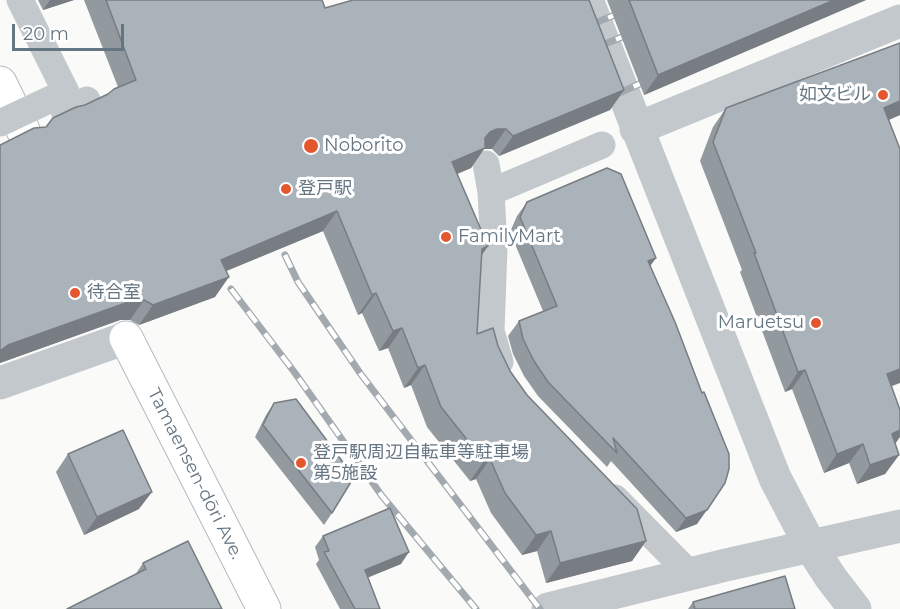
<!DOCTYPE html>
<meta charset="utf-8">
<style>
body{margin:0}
#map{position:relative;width:900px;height:609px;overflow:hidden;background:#fafaf8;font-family:Montserrat,sans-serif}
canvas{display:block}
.scale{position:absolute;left:12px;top:24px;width:112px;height:27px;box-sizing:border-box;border:3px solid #657683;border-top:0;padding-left:8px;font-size:18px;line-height:21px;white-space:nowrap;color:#657683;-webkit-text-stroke:4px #fff;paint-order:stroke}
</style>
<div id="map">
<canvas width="900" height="609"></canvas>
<div class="scale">20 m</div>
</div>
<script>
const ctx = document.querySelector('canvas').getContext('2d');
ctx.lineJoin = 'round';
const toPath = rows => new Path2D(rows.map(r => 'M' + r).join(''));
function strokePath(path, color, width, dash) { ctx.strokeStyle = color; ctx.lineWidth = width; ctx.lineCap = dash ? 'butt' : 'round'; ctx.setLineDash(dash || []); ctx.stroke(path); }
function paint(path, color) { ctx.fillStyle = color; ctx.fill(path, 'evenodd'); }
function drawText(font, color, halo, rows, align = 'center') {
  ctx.font = font + ' Montserrat,"Noto Sans JP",sans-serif'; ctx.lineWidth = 6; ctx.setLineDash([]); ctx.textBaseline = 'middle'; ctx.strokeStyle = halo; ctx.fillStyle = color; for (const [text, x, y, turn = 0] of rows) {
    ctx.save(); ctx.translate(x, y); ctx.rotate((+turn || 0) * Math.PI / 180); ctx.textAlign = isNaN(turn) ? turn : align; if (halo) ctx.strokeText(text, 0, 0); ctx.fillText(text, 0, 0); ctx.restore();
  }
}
const primary = toPath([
 [0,83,23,130],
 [126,338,264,609]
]);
strokePath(primary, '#b5babe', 35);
strokePath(toPath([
 [64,111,87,100],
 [486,164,491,192,494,248,491,331,500,362],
 [491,192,602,145],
 [615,498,690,574]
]), '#c3c8cc', 27);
strokePath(toPath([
 [636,129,900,21],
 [0,383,126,338]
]), '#c3c8cc', 33);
strokePath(toPath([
 [587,0,775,478,811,547,831,578,855,609],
 [548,609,726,565,900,526]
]), '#c3c8cc', 33);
strokePath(primary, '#fff', 33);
const rail = toPath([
 [582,28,653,0],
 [590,50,637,31],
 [608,98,655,77],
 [285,255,298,282,360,373,540,609],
 [231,289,295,373,382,496,476,609]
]);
strokePath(rail, '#a2aab0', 7);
strokePath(rail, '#fff', 4.5, [14]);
strokePath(toPath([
 [0,123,66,92,20,0]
]), '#c3c8cc', 27);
paint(toPath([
 [38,0,74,0,43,10],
 [84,0,322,0,325,8,624,90,610,110,499,156,492,149,484,149,471,168,457,174,488,246,481,256,477,334,498,346,510,371,527,395,646,541,632,561,546,583,537,551,522,555,491,513,476,479,470,481,427,427,411,385,404,388,388,348,379,351,362,313,358,315,323,231,226,271,215,297,139,325,130,320,120,320,0,363,0,145,46,127,85,105,108,94,118,87],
 [607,0,866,0,644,95],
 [900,43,900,115,889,120,891,386,895,444,899,455,885,474,857,484,849,463,824,473,792,389,785,392,740,272,742,270,700,161,713,127,726,108],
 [527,202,656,258,650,265,697,524,676,532,611,461,607,467,538,396,524,376,513,354,508,336,519,321,543,311,510,232,517,216],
 [274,403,332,513,324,525,255,437,266,415],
 [68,454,139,509,84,535,56,472],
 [323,536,401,564,367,578,380,609,340,609,316,564,319,560,315,547],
 [143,563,222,609,135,575],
 [693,602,795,609,688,609]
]), '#929a9f');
paint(toPath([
 [50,0,74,0,43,10],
 [834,0,866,0,644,95,658,75],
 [624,90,610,110,499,156,513,136],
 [900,101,900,115,871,127,884,108],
 [497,129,506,129,492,149,484,149,471,168,438,182,452,162,490,132],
 [337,211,323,231,207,279,221,260],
 [488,246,474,266,482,249],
 [656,258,646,272,648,261],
 [229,277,215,297,139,325,153,305],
 [376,293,362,313,358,315,372,295],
 [134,300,144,300,130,320,120,320,0,363,0,351,8,345],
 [402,328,388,348,379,351,393,331],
 [425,365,411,385,404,388,418,368],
 [900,369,900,383,873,393,887,374],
 [805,370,792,389,785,392,798,372],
 [900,430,900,437,893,447,892,434],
 [863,444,849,463,824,473,837,454],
 [899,455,885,474,857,484,870,465],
 [490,459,476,479,470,481,484,461],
 [152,492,139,509,84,535,97,517],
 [707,510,697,524,676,532,686,518],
 [551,531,537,551,522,555,536,535],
 [646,541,632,561,546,583,560,563],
 [409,552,401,564,356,582,365,570]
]), '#777d82');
const building = toPath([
 [106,0,322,0,325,8,353,0,589,0,624,90,513,136,506,129,497,129,490,132,485,138,485,148,452,162,488,246,482,249,477,334,493,328,498,346,510,371,527,395,637,509,646,541,560,563,551,531,536,535,505,493,490,459,484,461,441,407,425,365,418,368,402,328,393,331,376,293,372,295,337,211,221,260,229,277,153,305,144,300,134,300,8,345,0,351,0,145,34,128,46,127,53,118,76,107,85,105,108,94,114,89,136,80,106,0],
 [629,0,834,0,658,75,629,0],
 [900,43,900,101,884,108,900,149,900,369,887,374,900,410,900,430,892,434,899,455,870,465,863,444,837,454,805,370,798,372,754,253,756,253,713,142,726,108,900,43],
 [607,168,621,174,656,258,648,261,675,322,702,393,704,392,729,454,729,469,725,483,707,510,686,518,613,438,617,453,548,382,534,361,523,339,519,321,557,306,520,217,527,202,607,168],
 [296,399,354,477,332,513,263,425,274,403,296,399],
 [123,430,152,492,97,517,68,454,123,430],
 [390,508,409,552,365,570,380,609,355,609,324,552,329,551,323,536,390,508],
 [188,541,222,609,67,609,146,569,143,563,188,541],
 [785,576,795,609,695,609,693,602,785,576]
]);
paint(building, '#aab3b9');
strokePath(building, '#777d82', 1.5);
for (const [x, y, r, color] of [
 [883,95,6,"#e4572e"],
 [311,146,8,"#e4572e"],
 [286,189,6,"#e4572e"],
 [446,237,6,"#e4572e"],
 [75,293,6,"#e4572e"],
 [816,323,6,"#e4572e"],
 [301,463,6,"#e4572e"]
]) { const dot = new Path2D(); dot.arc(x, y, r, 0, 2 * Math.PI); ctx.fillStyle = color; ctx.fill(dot); strokePath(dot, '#fff', 2); }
drawText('18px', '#657683', '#fff', [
 ["如文ビル",871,95,"right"],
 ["Noborito",324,146],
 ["登戸駅",298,189],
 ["FamilyMart",458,237],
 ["待合室",87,293],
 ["Maruetsu",804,323,"right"],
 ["登戸駅周辺自転車等駐車場",313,453],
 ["第5施設",313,474]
], 'left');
drawText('18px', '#657683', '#fff', [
 ["Tamaensen-dōri Ave.",195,474,63]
]);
</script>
